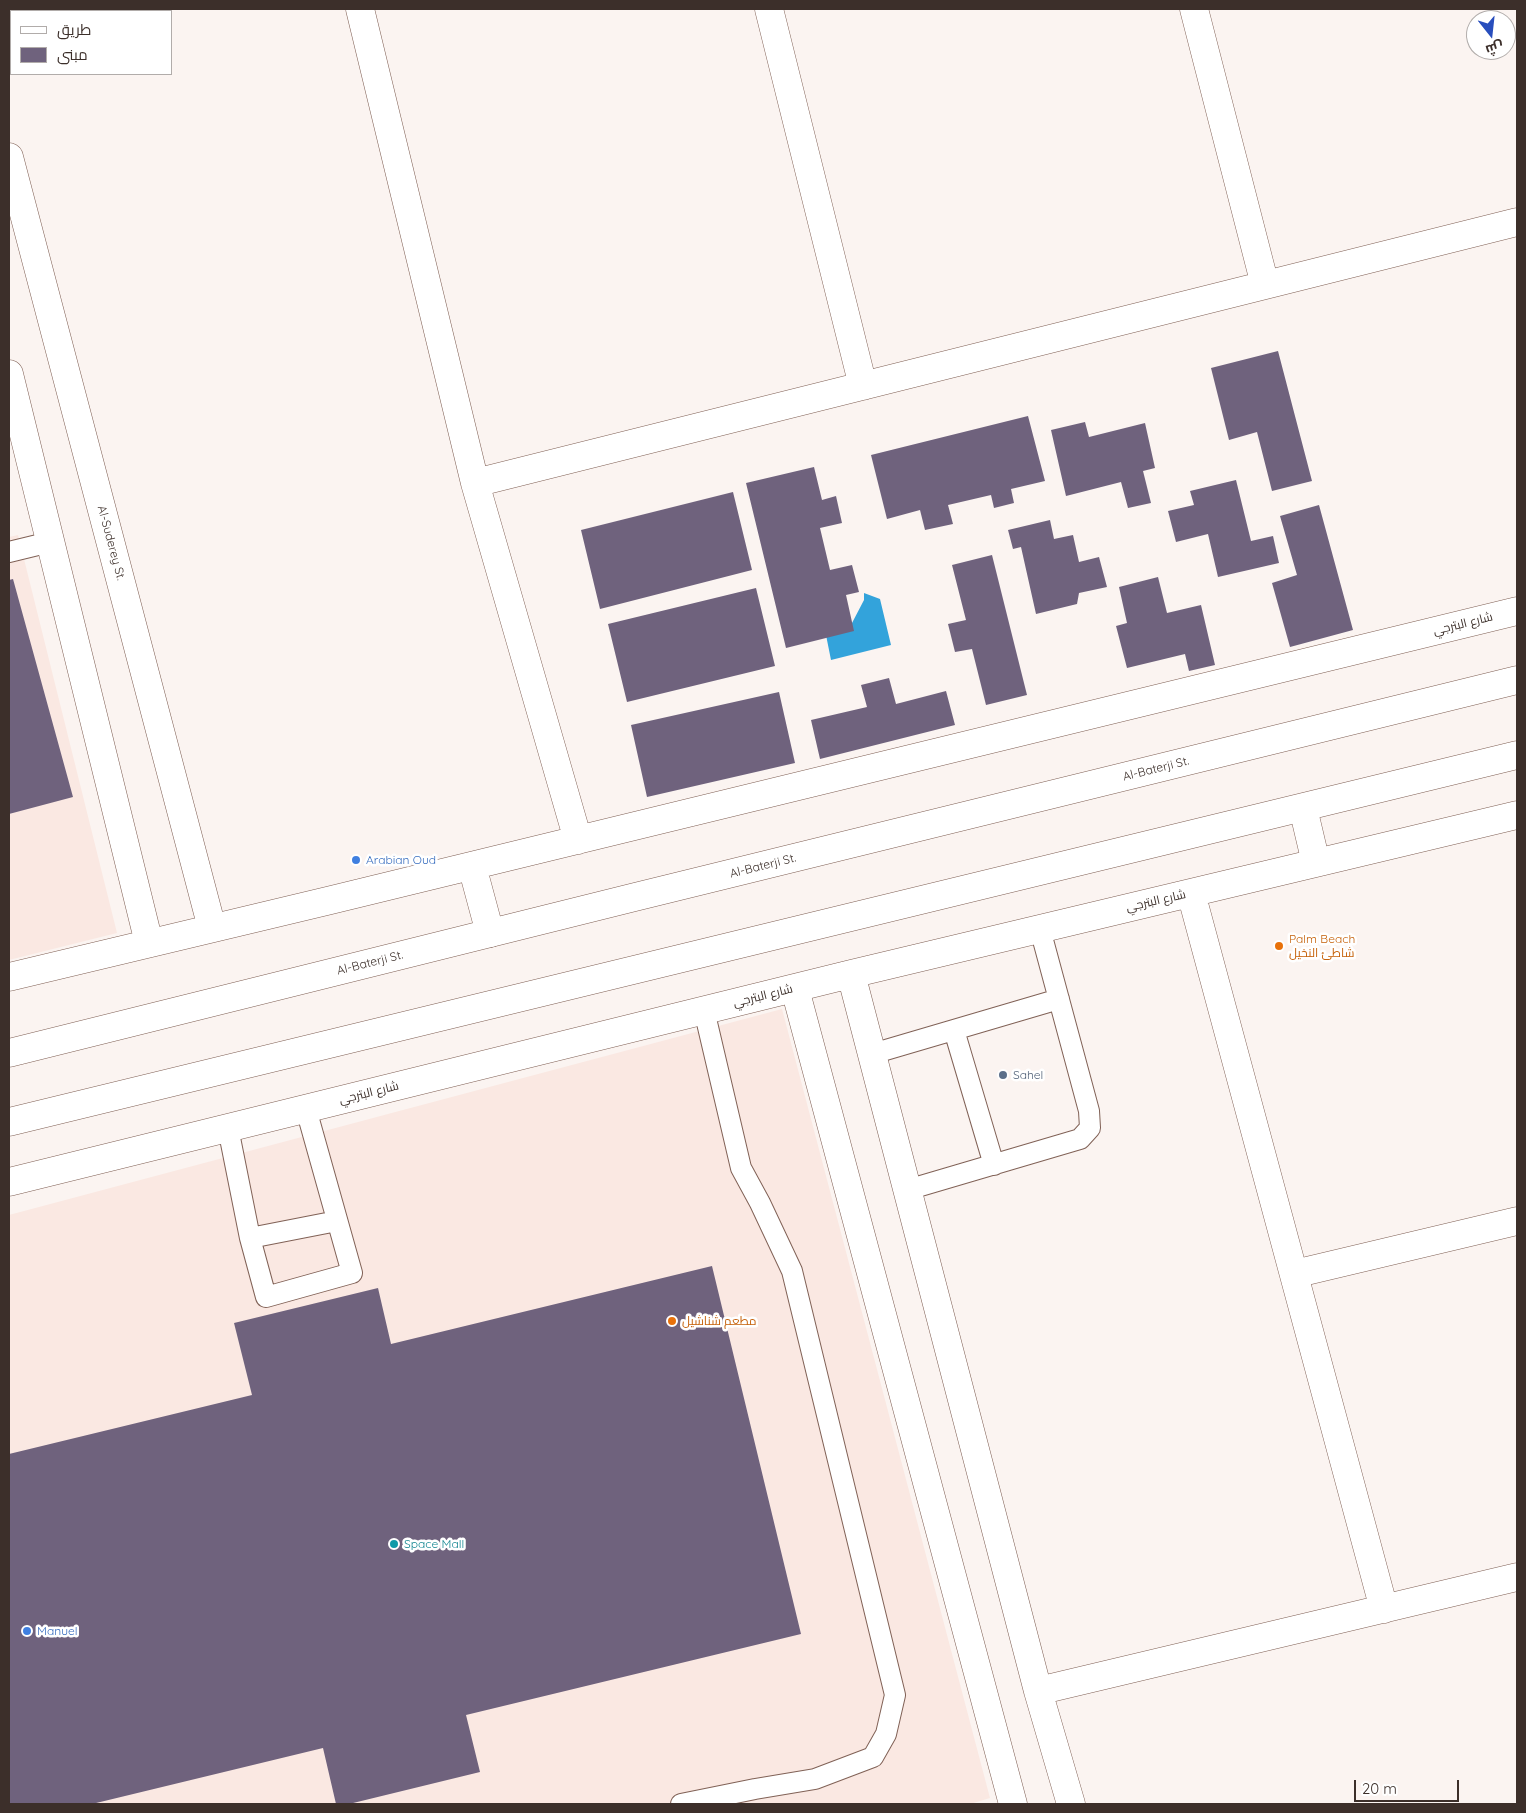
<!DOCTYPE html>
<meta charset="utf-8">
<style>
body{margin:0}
#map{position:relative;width:1526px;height:1813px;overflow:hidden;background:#fbf4f1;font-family:Quicksand,Cairo,sans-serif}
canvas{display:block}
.frame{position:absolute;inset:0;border:10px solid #3c2f2a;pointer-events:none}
.legend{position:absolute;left:10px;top:10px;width:162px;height:65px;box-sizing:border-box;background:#fff;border:1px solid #b1acaa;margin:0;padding:6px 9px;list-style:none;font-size:15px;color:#3c2f2a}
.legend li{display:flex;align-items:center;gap:10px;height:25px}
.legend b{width:25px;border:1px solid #b1acaa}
.north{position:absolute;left:1466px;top:10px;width:50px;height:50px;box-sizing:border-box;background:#fff;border:1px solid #b1acaa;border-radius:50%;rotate:164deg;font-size:14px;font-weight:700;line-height:20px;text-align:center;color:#3c2f2a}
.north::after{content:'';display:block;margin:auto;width:18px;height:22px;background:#284ebd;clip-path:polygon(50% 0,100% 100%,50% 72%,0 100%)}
.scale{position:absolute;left:1354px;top:1780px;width:105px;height:22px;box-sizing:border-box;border:2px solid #3c2f2a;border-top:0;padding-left:6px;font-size:15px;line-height:18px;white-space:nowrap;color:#3c2f2a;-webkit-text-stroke:4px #fff;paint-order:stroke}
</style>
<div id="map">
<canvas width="1526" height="1813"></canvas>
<div class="frame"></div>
<ul class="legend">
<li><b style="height:6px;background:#fff"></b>طريق</li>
<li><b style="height:14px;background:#6f627d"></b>مبنى</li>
</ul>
<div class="north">ش</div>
<div class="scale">20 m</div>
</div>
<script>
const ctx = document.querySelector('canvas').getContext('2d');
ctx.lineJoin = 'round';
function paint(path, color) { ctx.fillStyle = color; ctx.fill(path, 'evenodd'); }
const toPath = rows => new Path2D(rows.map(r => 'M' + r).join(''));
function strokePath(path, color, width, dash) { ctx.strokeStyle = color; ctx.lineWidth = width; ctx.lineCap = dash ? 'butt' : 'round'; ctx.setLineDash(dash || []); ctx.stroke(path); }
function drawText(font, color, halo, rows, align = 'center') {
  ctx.font = font + ' Quicksand,Cairo,sans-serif'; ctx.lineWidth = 5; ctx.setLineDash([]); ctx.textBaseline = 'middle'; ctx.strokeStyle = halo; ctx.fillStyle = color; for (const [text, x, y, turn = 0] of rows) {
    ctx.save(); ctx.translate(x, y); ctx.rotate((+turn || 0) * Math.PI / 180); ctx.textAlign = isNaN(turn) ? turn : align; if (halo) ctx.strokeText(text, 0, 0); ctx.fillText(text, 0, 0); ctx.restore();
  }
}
paint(toPath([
 [18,535,117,933,9,960,9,537],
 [782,1009,990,1798,970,1804,9,1804,9,1215]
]), '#fae8e2');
paint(toPath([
 [864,593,880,599,891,645,831,660,825,630,852,623,864,600]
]), '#33a3db');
paint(toPath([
 [1278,351,1312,481,1272,491,1257,432,1229,440,1211,368],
 [1028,416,1045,481,1011,489,1014,503,994,508,991,495,948,505,953,524,925,530,920,510,887,519,871,455],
 [1085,422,1089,437,1145,423,1155,468,1143,471,1151,503,1128,508,1121,482,1066,496,1051,430],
 [814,467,822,500,836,496,842,523,820,528,830,570,852,565,859,592,846,595,854,631,786,648,746,483],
 [1236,480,1251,541,1273,536,1279,563,1218,577,1208,534,1176,542,1168,511,1194,505,1190,491],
 [733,492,752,570,600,609,581,530],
 [1319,505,1353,630,1290,647,1272,583,1297,575,1280,516],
 [1050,520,1054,539,1073,535,1079,562,1099,557,1107,587,1079,593,1077,604,1036,614,1021,547,1013,549,1008,530],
 [992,555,1027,695,986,705,972,649,955,652,948,624,966,620,952,565],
 [1158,577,1167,613,1201,605,1215,665,1189,671,1185,654,1127,668,1116,626,1127,623,1119,587],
 [13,579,73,797,9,814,9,580],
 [756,588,775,666,627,702,608,624],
 [889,678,896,704,946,691,955,725,820,759,811,720,867,707,861,685],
 [779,692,795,763,647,797,631,725],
 [712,1266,801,1634,466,1715,480,1772,349,1804,336,1804,323,1748,92,1804,9,1804,9,1454,252,1395,234,1323,378,1288,391,1344]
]), '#6f627d');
const lane = toPath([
 [9,552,50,542],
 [954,1030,994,1165],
 [872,1054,1059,999],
 [228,1128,250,1238,266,1297,352,1273,306,1109],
 [907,1190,1080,1139,1090,1128,1089,1111,1040,929],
 [250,1238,337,1221],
 [681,1804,755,1789,815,1779,873,1757,886,1734,895,1695,792,1271,760,1203,741,1168,704,1010]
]);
const street = toPath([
 [360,9,475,483,578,840],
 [769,9,863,386],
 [1194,9,1265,285],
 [9,157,212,928],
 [9,374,149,943],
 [475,483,1517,222],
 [1303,808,1316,863],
 [472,866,490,933],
 [1191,893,1384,1609],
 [851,974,1038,1691,1071,1804],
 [9,977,327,901,1517,611],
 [795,989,1013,1804],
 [9,1182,851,974,1517,815],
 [1294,1274,1517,1221],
 [1038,1691,1517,1577]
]);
const secondary = toPath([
 [9,1053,635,897,1517,680],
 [9,1122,1517,755]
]);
strokePath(lane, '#806156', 22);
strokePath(street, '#806156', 29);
strokePath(secondary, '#806156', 29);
strokePath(lane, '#fff', 20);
strokePath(street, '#fff', 28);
strokePath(secondary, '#fff', 28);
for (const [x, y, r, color] of [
 [356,860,5,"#3f7fe0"],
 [1279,946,5,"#e8710a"],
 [1003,1075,5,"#5c6f8a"],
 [672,1321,5,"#e8710a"],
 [394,1544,5,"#0f9aa8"],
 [27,1631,5,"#3f7fe0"]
]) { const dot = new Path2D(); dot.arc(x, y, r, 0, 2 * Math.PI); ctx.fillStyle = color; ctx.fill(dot); strokePath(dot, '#fff', 2); }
drawText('12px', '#3c2f2a', '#fff', [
 ["Al-Suderey St.",111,543,75],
 ["شارع البترجي",1463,624,-14],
 ["Al-Baterji St.",1156,769,-14],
 ["Al-Baterji St.",763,866,-14],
 ["شارع البترجي",1156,901,-13],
 ["Al-Baterji St.",370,963,-14],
 ["شارع البترجي",763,996,-14],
 ["شارع البترجي",369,1093,-14]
]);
drawText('12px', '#366cbe', '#fff', [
 ["Arabian Oud",366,860],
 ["Manuel",37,1631]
], 'left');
drawText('12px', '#c56008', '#fff', [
 ["Palm Beach",1289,939],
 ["شاطئ النخيل",1289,953],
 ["مطعم شناشيل",682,1321]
], 'left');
drawText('12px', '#4e5e75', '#fff', [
 ["Sahel",1013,1075]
], 'left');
drawText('12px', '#0d838f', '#fff', [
 ["Space Mall",404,1544]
], 'left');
</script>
